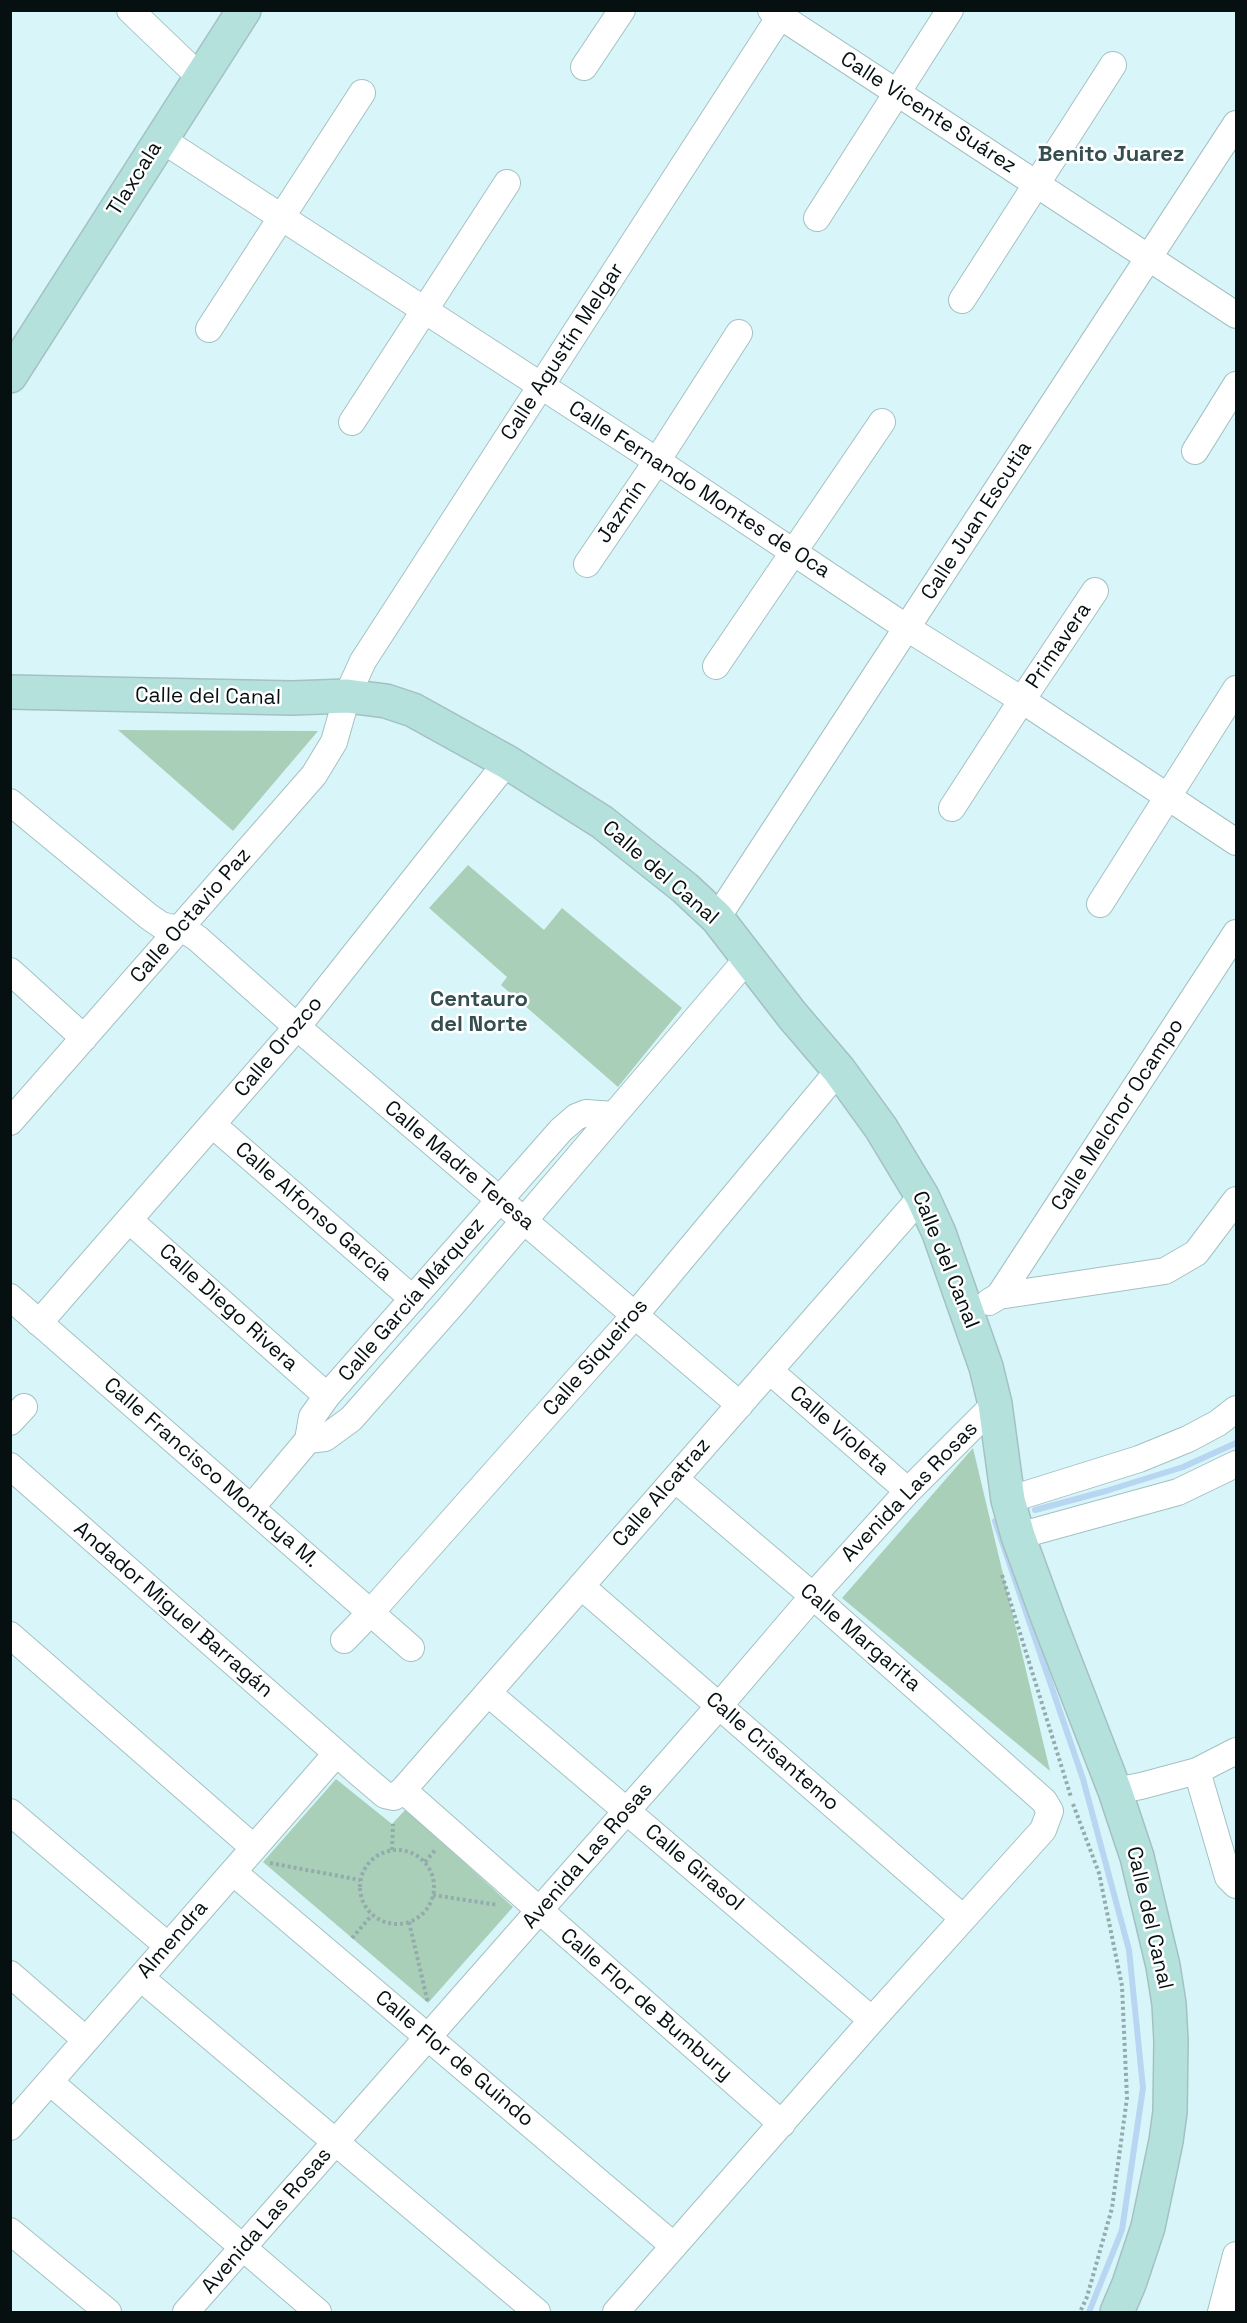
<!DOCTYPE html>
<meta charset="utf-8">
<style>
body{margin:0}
#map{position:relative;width:1247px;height:2323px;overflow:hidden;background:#d8f6f9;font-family:"Space Grotesk",sans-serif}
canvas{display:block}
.frame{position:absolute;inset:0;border:12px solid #061011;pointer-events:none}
</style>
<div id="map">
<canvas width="1247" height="2323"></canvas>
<div class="frame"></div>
</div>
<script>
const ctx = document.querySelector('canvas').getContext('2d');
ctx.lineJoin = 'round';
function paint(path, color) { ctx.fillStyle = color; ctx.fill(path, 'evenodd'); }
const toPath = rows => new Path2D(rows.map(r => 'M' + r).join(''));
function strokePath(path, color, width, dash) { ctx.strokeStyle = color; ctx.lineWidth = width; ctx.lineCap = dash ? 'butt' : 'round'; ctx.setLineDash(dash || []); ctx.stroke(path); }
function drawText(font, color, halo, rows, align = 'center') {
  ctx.font = font + ' "Space Grotesk",sans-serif'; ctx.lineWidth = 5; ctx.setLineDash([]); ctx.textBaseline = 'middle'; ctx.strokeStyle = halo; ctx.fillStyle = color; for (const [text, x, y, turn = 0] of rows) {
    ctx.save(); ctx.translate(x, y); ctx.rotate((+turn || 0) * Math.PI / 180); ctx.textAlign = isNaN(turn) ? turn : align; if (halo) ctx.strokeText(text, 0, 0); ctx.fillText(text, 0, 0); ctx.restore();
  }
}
paint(toPath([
 [118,730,318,731,233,831],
 [468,865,544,930,562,908,682,1008,618,1087,501,985,507,977,429,908],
 [973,1448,1050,1771,842,1598],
 [336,1779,392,1824,406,1809,513,1907,428,2003,263,1862]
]), '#aacfb9');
strokePath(toPath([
 [1035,1510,1106,1491,1183,1467,1236,1443],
 [995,1521,1083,1779,1129,1950,1143,2088,1122,2230,1089,2312]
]), '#b8d5f1', 6);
const street = toPath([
 [130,10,200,77],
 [771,10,1236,315],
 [584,67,622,10],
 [161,139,657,461,907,628,1022,700,1236,842],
 [817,218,950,10],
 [962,300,1113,65],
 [209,329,362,93],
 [352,422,507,183],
 [1195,451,1236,385],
 [587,564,657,461,739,333],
 [716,666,882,422],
 [10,802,148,916,161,925,186,931,197,938,297,1027,740,1405],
 [952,808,1022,700,1095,591],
 [1100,904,1236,689],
 [717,918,1236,124],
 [10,971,84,1038],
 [10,1122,314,775,334,742,347,696,363,661,784,10],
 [213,1125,413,1299],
 [129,1220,327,1396],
 [999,1296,1236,933],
 [10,1297,411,1648],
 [989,1302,999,1296,1165,1271,1196,1253,1236,1200],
 [39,1323,297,1027,507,762],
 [770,1371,908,1491],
 [10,1422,24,1407],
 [308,1440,325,1438,351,1419,451,1306,748,958],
 [10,1466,359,1773,385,1795,394,1797,403,1790,922,1196],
 [1008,1500,1139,1459,1188,1439,1218,1423,1236,1409],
 [251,1508,308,1440,312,1417,327,1396,561,1130,576,1117,586,1113,614,1115],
 [1018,1536,1178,1492,1236,1464],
 [581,1586,963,1918],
 [10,1635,254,1848],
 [344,1640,371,1612,635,1315,839,1070],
 [488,1693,872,2020],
 [1236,1751,1197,1771,1228,1877,1236,1885],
 [403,1790,782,2124],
 [1115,1791,1141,1786,1197,1771],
 [10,1812,168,1946],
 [233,1872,674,2246],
 [10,1974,86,2040],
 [141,1978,537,2312],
 [50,2082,318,2312],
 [10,2127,336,1754],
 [10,2231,108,2312],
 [186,2312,719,1706,813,1596,908,1491,995,1404],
 [616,2312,872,2020,1043,1830,1050,1811,1044,1801,813,1596,675,1479],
 [1221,2312,1236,2255]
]);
const secondary = toPath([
 [10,376,244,10],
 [10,692,292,698,347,696,386,701,413,710,507,762,602,822,685,888,717,918,792,1015,839,1070,881,1128,922,1196,939,1233,986,1367,995,1404,1008,1500,1018,1536,1048,1618,1115,1791,1137,1857,1163,1966,1169,2004,1171,2041,1170,2112,1166,2141,1148,2227,1129,2284,1117,2312]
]);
strokePath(street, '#a4c0c3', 28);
strokePath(secondary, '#a4c0c3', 36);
strokePath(toPath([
 [1002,1575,1071,1797],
 [1073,1804,1099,1873,1122,1986,1127,2098,1112,2208,1087,2297,1080,2312],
 '360 1887a37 37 0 1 1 74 0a37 37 0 1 1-74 0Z',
 [392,1850,393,1824],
 [425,1862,436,1849],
 [270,1863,360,1880],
 [433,1895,498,1905],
 [409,1922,428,2003],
 [352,1938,372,1915]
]), '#94abad', 4, [3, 3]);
strokePath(street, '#fff', 26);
strokePath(secondary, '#b4e1dc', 33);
drawText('21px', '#061011', '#fff', [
 ["Calle Vicente Suárez",928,113,33],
 ["Tlaxcala",135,179,-58],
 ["Calle Agustín Melgar",563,352,-57],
 ["Calle Fernando Montes de Oca",699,490,33],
 ["Jazmín",622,512,-56],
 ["Calle Juan Escutia",977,521,-57],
 ["Primavera",1059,646,-56],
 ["Calle del Canal",208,697,1],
 ["Calle del Canal",660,873,41],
 ["Calle Octavio Paz",191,916,-49],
 ["Calle Orozco",279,1047,-50],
 ["Calle Melchor Ocampo",1118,1115,-57],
 ["Calle Madre Teresa",459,1166,40],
 ["Calle Alfonso García",313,1212,41],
 ["Calle del Canal",945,1260,68],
 ["Calle García Márquez",412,1300,-49],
 ["Calle Diego Rivera",228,1308,42],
 ["Calle Siqueiros",596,1358,-49],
 ["Calle Violeta",839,1431,41],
 ["Calle Francisco Montoya M.",211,1473,41],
 ["Avenida Las Rosas",910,1492,-46],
 ["Calle Alcatraz",662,1493,-49],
 ["Andador Miguel Barragán",173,1610,41],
 ["Calle Margarita",860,1638,41],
 ["Calle Crisantemo",772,1752,41],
 ["Avenida Las Rosas",588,1856,-49],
 ["Calle Girasol",694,1868,40],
 ["Calle del Canal",1149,1918,77],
 ["Almendra",173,1940,-49],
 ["Calle Flor de Bumbury",646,2005,41],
 ["Calle Flor de Guindo",454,2059,40],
 ["Avenida Las Rosas",267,2221,-49]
]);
drawText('bold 22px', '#354e51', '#fff', [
 ["Benito Juarez",1111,155],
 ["Centauro",479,1000],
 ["del Norte",479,1025]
]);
</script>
